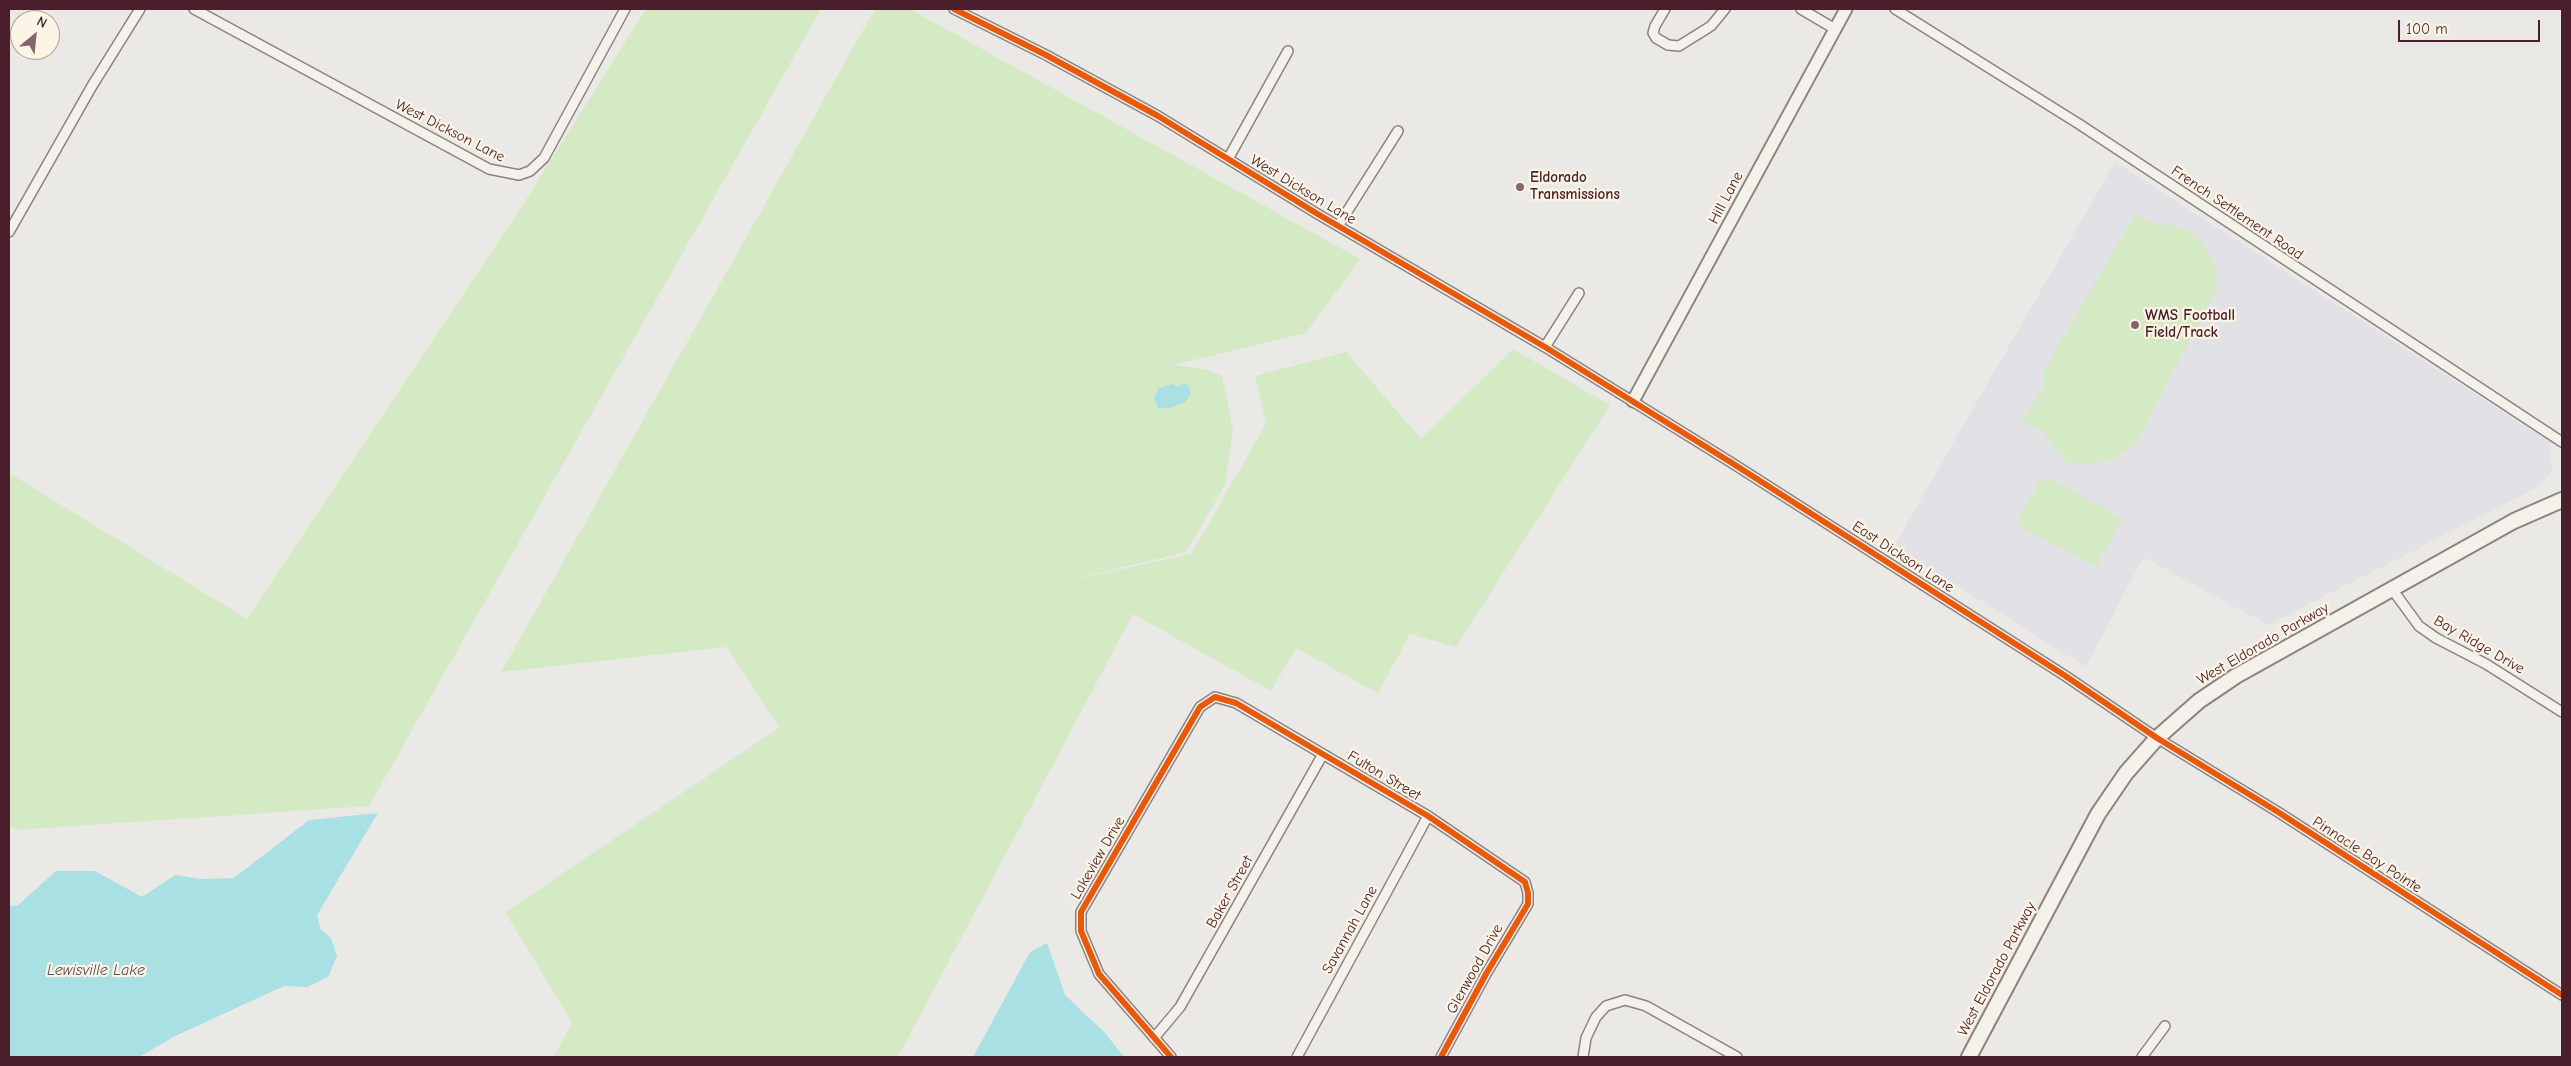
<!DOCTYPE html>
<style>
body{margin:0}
#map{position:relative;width:2571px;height:1066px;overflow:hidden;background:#ebe9e6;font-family:"Comic Neue",sans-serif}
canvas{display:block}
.frame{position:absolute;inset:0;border:10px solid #4a1f2b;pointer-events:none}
.north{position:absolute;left:10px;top:10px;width:50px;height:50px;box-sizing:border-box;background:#fcf5e5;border:1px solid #b59f9b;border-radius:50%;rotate:28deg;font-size:14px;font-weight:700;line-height:20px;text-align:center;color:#4a1f2b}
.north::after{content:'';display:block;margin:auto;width:18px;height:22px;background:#82666c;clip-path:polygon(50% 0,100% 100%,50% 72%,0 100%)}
.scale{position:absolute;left:2398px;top:20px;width:142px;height:22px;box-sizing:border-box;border:2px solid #4a1f2b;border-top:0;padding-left:6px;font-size:15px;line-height:18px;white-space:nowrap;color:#4a1f2b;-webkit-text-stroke:4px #fcf5e5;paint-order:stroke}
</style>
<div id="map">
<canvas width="2571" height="1066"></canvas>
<div class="frame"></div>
<div class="north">N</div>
<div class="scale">100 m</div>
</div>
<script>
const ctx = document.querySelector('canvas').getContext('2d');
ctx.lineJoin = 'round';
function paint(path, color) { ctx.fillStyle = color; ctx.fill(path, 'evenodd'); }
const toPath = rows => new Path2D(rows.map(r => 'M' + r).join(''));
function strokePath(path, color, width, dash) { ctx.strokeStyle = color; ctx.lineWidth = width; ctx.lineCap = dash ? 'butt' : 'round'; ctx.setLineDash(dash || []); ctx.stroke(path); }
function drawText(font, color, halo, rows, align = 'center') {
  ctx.font = font + ' "Comic Neue",sans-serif'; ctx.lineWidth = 4.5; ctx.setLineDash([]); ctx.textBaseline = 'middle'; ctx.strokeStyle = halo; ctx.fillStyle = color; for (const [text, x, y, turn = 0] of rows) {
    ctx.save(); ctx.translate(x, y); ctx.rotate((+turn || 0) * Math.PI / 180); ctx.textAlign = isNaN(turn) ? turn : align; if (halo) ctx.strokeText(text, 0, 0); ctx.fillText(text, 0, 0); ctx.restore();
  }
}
paint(toPath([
 [2115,162,2550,442,2552,471,2538,487,2268,625,2143,557,2086,667,1894,546]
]), '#e1e1e6');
paint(toPath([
 [646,9,821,9,369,806,16,830,9,826,9,473,247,619,515,217],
 [875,9,910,9,1360,259,1306,333,1173,365,1205,369,1222,376,1233,430,1225,485,1186,552,1058,583,1191,554,1266,424,1255,376,1346,352,1421,439,1513,349,1610,405,1456,647,1410,634,1378,693,1296,648,1271,691,1133,614,898,1057,554,1057,572,1023,505,912,779,728,727,647,501,672],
 [2135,214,2152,223,2175,226,2191,233,2204,244,2216,269,2216,290,2137,442,2115,459,2085,465,2066,462,2041,430,2022,420,2044,387,2043,372],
 [2042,478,2048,481,2050,478,2122,519,2096,567,2016,524]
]), '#d3eac4');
paint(toPath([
 [1184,383,1188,386,1191,393,1185,402,1169,408,1158,408,1154,397,1159,388,1172,384,1177,387],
 [378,813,317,915,321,930,331,938,337,956,328,977,307,987,284,986,175,1036,139,1057,9,1057,9,905,17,906,56,871,95,871,142,897,175,875,201,879,234,878,309,820],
 [1047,943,1065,995,1105,1033,1124,1057,973,1057,1030,952]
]), '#a8e0e4');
const minor = toPath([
 [194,9,489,169,519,175,530,171,544,158,625,9],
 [954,9,1046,55,1158,116,1316,213,1545,347,1732,463,2064,675,2157,738,2278,812,2562,995],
 [1665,9,1655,26,1653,33,1656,38,1668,45,1679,46,1711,26,1725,9],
 [1801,9,1835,29],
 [1895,9,2079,124,2562,442],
 [1228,159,1288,51],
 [1338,226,1398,131],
 [9,232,92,86,140,9],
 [1545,347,1579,293],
 [2392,589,2419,626,2436,638,2486,664,2562,712],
 [1154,1038,1180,1007,1323,754],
 [1171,1057,1099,974,1081,931,1081,912,1200,707,1215,697,1236,703,1428,816,1525,882,1528,893,1528,904,1486,974,1441,1057],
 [1297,1057,1428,816],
 [1583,1057,1586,1038,1596,1017,1606,1006,1625,1000,1646,1006,1737,1057],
 [2142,1057,2165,1026]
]);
const tertiary = toPath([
 [1633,401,1846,9]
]);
const primary = toPath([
 [1969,1057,2098,814,2126,773,2157,738,2199,701,2236,676,2514,521,2562,500]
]);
strokePath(minor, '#8b8282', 12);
strokePath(tertiary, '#8b8282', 15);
strokePath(primary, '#8b8282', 18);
strokePath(minor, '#f4f1eb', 9);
strokePath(tertiary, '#f4f1eb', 11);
strokePath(primary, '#f4f1eb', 14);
strokePath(toPath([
 [954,9,1046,55,1158,116,1316,213,1545,347,1732,463,2064,675,2157,738,2278,812,2562,995],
 [1171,1057,1099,974,1081,931,1081,912,1200,707,1215,697,1236,703,1428,816,1525,882,1528,893,1528,904,1486,974,1441,1057]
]), '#e8590c', 6);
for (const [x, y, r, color] of [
 [1520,187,5,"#82666c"],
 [2135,325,5,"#82666c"]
]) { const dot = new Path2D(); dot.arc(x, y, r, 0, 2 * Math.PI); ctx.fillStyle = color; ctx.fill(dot); strokePath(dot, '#fcf5e5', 2); }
drawText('15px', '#4a1f2b', '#fcf5e5', [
 ["West Dickson Lane",450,131,27],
 ["West Dickson Lane",1303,190,31],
 ["Hill Lane",1726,198,-62],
 ["French Settlement Road",2237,213,34],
 ["East Dickson Lane",1903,557,33],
 ["West Eldorado Parkway",2263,644,-30],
 ["Bay Ridge Drive",2479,645,30],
 ["Fulton Street",1384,776,31],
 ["Pinnacle Bay Pointe",2367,855,33],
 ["Lakeview Drive",1098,858,-60],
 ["Baker Street",1230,892,-61],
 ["Savannah Lane",1350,930,-61],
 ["Glenwood Drive",1475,969,-61],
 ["West Eldorado Parkway",1997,969,-62]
]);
drawText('bold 15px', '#4a1f2b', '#fcf5e5', [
 ["Eldorado",1530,178],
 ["Transmissions",1530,195],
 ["WMS Football",2145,316],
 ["Field/Track",2145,333]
], 'left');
drawText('italic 16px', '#5a4e59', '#fcf5e5', [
 ["Lewisville Lake",96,970]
]);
</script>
